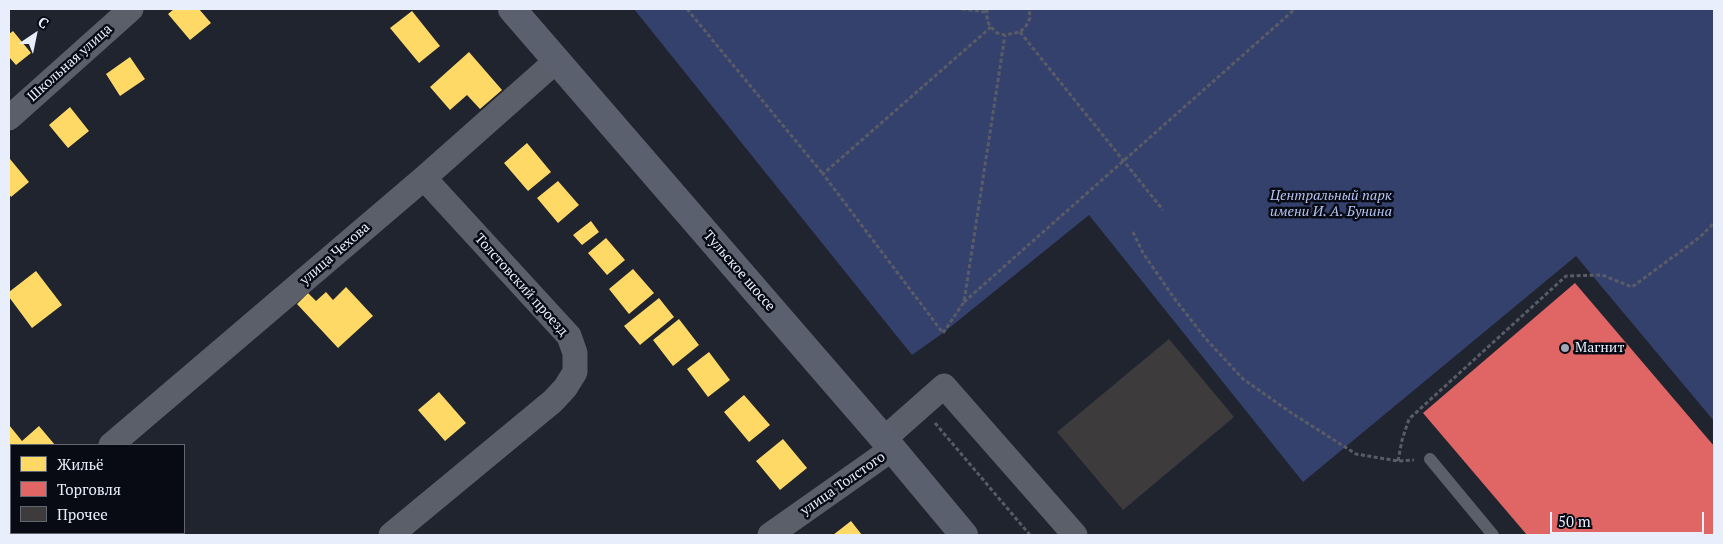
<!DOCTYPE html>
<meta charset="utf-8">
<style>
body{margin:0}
#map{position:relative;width:1723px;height:544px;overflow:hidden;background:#20242f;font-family:"PT Serif",serif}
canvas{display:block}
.frame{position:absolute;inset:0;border:10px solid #e9eefd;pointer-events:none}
.legend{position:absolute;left:10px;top:444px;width:175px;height:90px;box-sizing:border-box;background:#080b14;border:1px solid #626671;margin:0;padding:6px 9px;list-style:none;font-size:15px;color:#e9eefd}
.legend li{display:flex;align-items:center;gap:10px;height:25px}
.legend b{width:25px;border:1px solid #626671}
.north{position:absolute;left:10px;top:10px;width:50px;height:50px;-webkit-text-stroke:4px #080b14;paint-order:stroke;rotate:34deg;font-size:14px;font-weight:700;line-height:20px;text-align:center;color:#e9eefd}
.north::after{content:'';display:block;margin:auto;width:18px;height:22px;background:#e9eefd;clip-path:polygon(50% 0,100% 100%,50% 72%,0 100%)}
.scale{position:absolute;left:1550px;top:512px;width:154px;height:22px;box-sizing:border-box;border:2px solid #e9eefd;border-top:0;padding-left:6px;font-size:15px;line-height:18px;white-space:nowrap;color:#e9eefd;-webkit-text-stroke:4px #080b14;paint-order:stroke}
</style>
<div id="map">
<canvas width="1723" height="544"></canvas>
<div class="frame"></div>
<ul class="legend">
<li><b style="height:14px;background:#ffd966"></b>Жильё</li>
<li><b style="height:14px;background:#e06666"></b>Торговля</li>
<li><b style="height:14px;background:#3e3b3d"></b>Прочее</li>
</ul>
<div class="north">С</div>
<div class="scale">50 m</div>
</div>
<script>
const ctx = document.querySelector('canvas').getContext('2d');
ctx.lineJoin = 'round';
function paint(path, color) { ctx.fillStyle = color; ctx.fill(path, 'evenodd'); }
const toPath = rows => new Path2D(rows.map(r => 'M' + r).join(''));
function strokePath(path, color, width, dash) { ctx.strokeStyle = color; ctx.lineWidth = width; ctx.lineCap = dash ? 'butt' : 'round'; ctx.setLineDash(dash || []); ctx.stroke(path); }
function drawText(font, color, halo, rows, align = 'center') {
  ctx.font = font + ' "PT Serif",serif'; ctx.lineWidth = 5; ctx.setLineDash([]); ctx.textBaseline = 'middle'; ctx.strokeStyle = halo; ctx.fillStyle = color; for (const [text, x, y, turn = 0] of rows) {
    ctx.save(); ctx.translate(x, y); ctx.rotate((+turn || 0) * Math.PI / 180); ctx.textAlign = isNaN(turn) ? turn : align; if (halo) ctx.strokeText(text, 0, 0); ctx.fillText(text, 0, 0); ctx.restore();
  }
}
paint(toPath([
 [634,9,1714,9,1714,421,1576,256,1303,482,1089,215,943,333,912,355]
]), '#34416d');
paint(toPath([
 [174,9,199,9,211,23,190,40,168,14],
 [412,11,440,46,419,63,390,28],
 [13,31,31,53,16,65,9,57,9,34],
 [469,52,502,90,480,109,467,95,450,110,430,87],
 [130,57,145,79,120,96,106,74],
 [70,107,89,131,68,148,49,125],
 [527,143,551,172,528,191,504,163],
 [10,159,29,182,11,197,9,194,9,160],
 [558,181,579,205,558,223,537,198],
 [591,221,599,232,582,245,573,235],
 [606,238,625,260,607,275,588,253],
 [633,269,654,293,629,314,609,289],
 [36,271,62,305,32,328,9,297,9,292],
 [346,287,373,316,338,348,297,304,308,293,316,301,326,292,333,300],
 [659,298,674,317,640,345,624,326],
 [679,319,699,345,673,366,653,340],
 [709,352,730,380,708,397,687,369],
 [439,392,466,423,445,441,418,410],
 [744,395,770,425,749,442,724,412],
 [9,425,22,441,39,426,55,445,11,445,11,482,9,479],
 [783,439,807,468,780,490,756,461],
 [851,521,862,535,833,535]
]), '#ffd966');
paint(toPath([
 [1575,283,1714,446,1714,535,1527,535,1423,413]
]), '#e06666');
paint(toPath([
 [1169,339,1234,417,1123,510,1057,432]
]), '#3e3b3d');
strokePath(toPath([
 [687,9,823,174],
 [962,9,986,12],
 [987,9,987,21,991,27,997,33,1005,35,1020,32,1026,26,1030,18,1029,9],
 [991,27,823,174,943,333,964,302,1005,35],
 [1020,32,1163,210],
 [1133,232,1143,253,1174,298,1205,338,1243,379,1290,412,1356,454,1398,461,1414,460],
 [964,302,1295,9],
 [935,423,1030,535],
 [1398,461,1402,440,1409,419,1566,276,1602,275,1632,287,1700,237,1714,223]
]), '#595c66', 3, [4, 2.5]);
strokePath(toPath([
 [1430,459,1493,535]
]), '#5b5f6a', 12);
strokePath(toPath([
 [9,118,131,9],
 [884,439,944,386,1075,535],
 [111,445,424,178,556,61],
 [9,533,11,531],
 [391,535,553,401,565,388,575,372,575,353,569,336,424,178],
 [770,535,892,449]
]), '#5b5f6a', 25);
strokePath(toPath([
 [512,9,884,439,964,535]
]), '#5b606f', 28);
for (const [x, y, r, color] of [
 [1565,348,5,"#a3a7b5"]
]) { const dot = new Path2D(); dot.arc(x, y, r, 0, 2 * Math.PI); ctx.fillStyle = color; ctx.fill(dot); strokePath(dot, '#080b14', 2); }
drawText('14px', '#e9eefd', '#080b14', [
 ["Школьная улица",70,63,-42],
 ["улица Чехова",335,254,-41],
 ["Тульское шоссе",739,271,49],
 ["Толстовский проезд",521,285,48],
 ["улица Толстого",843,484,-35]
]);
drawText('italic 14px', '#b7c5f1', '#080b14', [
 ["Центральный парк",1331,196],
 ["имени И. А. Бунина",1331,212]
]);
drawText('14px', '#e9eefd', '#080b14', [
 ["Магнит",1575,348]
], 'left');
</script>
